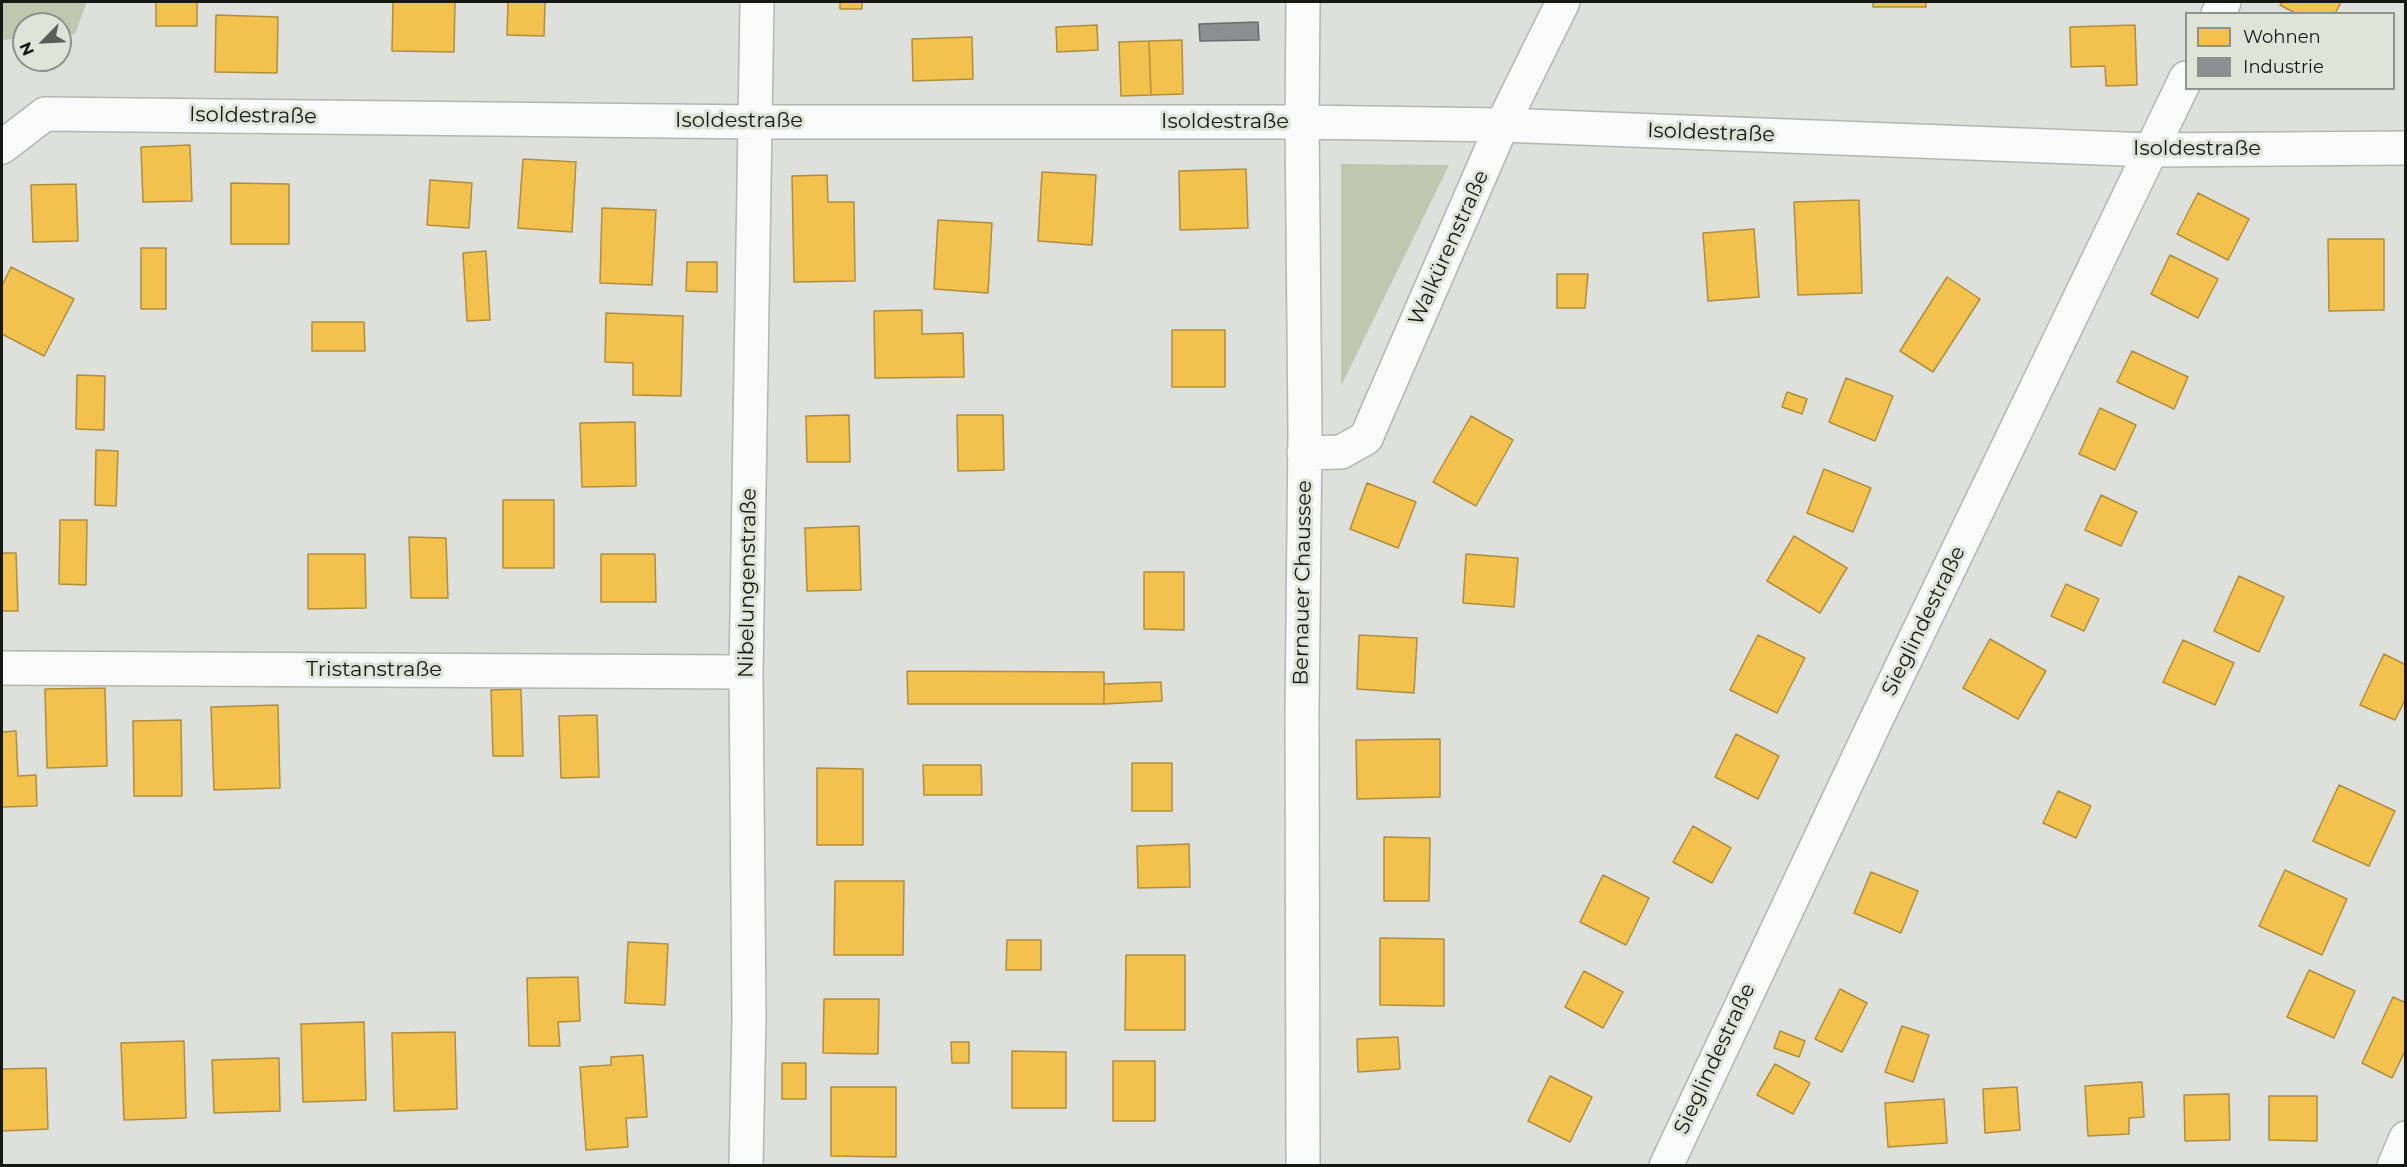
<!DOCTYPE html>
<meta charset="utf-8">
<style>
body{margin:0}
#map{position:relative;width:2407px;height:1167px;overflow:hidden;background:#dee0db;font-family:Montserrat,sans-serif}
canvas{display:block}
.frame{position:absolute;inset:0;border:3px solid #161814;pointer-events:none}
.legend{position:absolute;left:2185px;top:12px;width:210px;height:78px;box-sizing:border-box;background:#dfe3d8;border:2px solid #8f928a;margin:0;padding:8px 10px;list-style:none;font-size:18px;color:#161814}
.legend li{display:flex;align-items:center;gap:12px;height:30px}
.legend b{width:30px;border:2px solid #8f928a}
.north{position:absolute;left:12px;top:12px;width:60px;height:60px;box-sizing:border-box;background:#dfe3d8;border:2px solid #8f928a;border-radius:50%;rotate:246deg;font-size:16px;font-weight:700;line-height:24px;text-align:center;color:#161814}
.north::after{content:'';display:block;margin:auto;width:21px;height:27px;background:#5c5e5a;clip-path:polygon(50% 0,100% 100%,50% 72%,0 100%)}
</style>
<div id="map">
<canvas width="2407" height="1167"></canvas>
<div class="frame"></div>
<ul class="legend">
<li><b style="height:16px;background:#f2c14e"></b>Wohnen</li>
<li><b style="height:16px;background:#8d8d92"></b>Industrie</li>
</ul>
<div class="north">N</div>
</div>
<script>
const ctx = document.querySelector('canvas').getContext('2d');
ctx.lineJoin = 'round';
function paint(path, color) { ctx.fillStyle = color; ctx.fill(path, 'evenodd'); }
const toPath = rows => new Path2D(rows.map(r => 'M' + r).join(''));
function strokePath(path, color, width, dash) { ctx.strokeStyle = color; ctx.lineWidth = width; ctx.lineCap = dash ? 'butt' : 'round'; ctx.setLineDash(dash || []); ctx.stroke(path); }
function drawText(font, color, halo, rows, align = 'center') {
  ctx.font = font + ' Montserrat,sans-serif'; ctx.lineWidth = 6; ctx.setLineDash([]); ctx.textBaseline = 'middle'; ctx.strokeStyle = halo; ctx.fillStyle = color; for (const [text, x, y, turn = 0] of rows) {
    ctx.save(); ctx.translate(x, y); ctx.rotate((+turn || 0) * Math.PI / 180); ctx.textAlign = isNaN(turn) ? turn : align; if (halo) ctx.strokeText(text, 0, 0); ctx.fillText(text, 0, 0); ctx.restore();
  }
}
paint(toPath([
 [2,2,87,2,75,34,60,35,60,24,24,24,24,38,2,40],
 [1341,164,1449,165,1341,386]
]), '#c0c7b1');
const homes = toPath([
 [156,2,197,2,197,26,156,26,156,2],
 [393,2,455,2,454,52,392,51,393,2],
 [508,2,545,2,544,36,507,35,508,2],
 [840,2,862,2,862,9,840,9,840,2],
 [1873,2,1926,2,1926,7,1873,7,1873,2],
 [2282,2,2341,2,2335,14,2297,14,2280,5,2282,2],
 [216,15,278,17,277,73,215,72,216,15],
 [1097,25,1098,50,1057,52,1056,27,1097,25],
 [2135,25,2137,85,2106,86,2105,66,2071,67,2070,27,2135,25],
 [972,37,973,79,913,81,912,39,972,37],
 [1182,40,1183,94,1151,95,1149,41,1182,40],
 [1149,41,1151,95,1121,96,1119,42,1149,41],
 [190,145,192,201,143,202,141,147,190,145],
 [523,159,576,162,572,232,518,228,523,159],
 [1246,169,1248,228,1180,230,1179,171,1246,169],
 [1042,172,1096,175,1092,245,1038,241,1042,172],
 [827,175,828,202,854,202,855,281,794,282,792,176,827,175],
 [430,180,472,183,469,228,427,225,430,180],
 [231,183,289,184,289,244,231,244,231,183],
 [76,184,78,241,33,242,31,185,76,184],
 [2198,193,2249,219,2228,260,2177,234,2198,193],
 [1859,200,1862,293,1798,295,1794,202,1859,200],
 [602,208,656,210,652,285,600,283,602,208],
 [938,220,992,223,988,293,934,289,938,220],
 [1754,229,1759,297,1708,301,1703,233,1754,229],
 [2328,239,2384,239,2384,310,2329,311,2328,239],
 [141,248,166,248,166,309,141,309,141,248],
 [486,251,490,320,467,321,463,253,486,251],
 [2170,255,2218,279,2198,318,2151,294,2170,255],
 [687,262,717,262,717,292,686,291,687,262],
 [11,267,74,299,44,356,2,334,2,286,11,267],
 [1557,274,1588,274,1585,308,1557,308,1557,274],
 [1947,277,1980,299,1933,372,1900,351,1947,277],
 [922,310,922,334,963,333,964,377,875,378,874,311,922,310],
 [606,313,683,316,681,396,633,395,633,363,605,362,606,313],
 [312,322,364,322,365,351,312,351,312,322],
 [1172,330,1225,330,1225,387,1172,387,1172,330],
 [2132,351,2188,377,2174,409,2117,382,2132,351],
 [77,375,105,376,104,430,76,429,77,375],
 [1846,378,1893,396,1875,441,1829,422,1846,378],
 [1787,392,1807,399,1802,414,1782,407,1787,392],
 [2100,408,2136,425,2115,470,2079,454,2100,408],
 [849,415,850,462,807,462,806,416,849,415],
 [957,415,1003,415,1004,470,958,471,957,415],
 [1471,416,1513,440,1476,506,1433,482,1471,416],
 [635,422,636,486,582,487,580,423,635,422],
 [96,450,118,451,116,506,95,505,96,450],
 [1824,469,1871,488,1853,532,1807,513,1824,469],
 [1367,483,1416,502,1398,548,1350,529,1367,483],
 [2101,495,2137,512,2121,546,2085,530,2101,495],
 [503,500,554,500,554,568,503,568,503,500],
 [60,520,87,520,86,585,59,584,60,520],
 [859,526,861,590,807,591,805,528,859,526],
 [1794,536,1847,568,1820,613,1767,581,1794,536],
 [409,537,446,538,448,598,411,598,409,537],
 [2,553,16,553,18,611,2,611,2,553],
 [308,554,365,554,366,608,308,609,308,554],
 [601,554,655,554,656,602,601,602,601,554],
 [1466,554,1518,558,1514,607,1463,603,1466,554],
 [1144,572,1184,572,1184,630,1144,629,1144,572],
 [2239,576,2284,597,2259,652,2214,631,2239,576],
 [2066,584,2099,599,2084,631,2051,616,2066,584],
 [1359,635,1417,638,1414,693,1357,689,1359,635],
 [1758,635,1805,658,1777,713,1730,690,1758,635],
 [1990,639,2046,671,2018,719,1963,688,1990,639],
 [2183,640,2234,663,2215,705,2163,682,2183,640],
 [2384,654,2406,665,2406,698,2395,720,2360,705,2384,654],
 [907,671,1104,672,1104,704,908,704,907,671],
 [1161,682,1162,701,1104,704,1104,684,1161,682],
 [105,688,107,766,47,768,45,689,105,688],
 [521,689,523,756,493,756,491,690,521,689],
 [278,705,280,788,214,790,211,707,278,705],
 [597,715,599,777,561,778,559,716,597,715],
 [181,720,182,796,134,796,133,721,181,720],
 [16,731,18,776,36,775,37,806,2,807,2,732,16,731],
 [1736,734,1779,756,1758,799,1715,777,1736,734],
 [1440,739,1440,797,1357,799,1356,740,1440,739],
 [1132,763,1172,763,1172,811,1132,811,1132,763],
 [923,765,981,765,982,795,924,795,923,765],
 [817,768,863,769,863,845,817,845,817,768],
 [2339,785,2395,811,2369,866,2313,841,2339,785],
 [2058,791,2091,806,2076,838,2043,823,2058,791],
 [1693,826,1731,848,1712,883,1673,862,1693,826],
 [1384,837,1430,838,1429,901,1384,901,1384,837],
 [1189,844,1190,887,1138,888,1137,846,1189,844],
 [2285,870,2347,899,2322,955,2259,926,2285,870],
 [1871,872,1918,891,1901,933,1854,913,1871,872],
 [1603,875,1649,898,1626,945,1580,922,1603,875],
 [835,881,904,881,903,955,834,955,835,881],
 [1380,938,1444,939,1444,1006,1380,1005,1380,938],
 [1007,940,1041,940,1041,970,1006,970,1007,940],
 [628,942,668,944,665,1005,625,1003,628,942],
 [1126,955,1185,955,1185,1030,1125,1030,1126,955],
 [2309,970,2355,991,2334,1038,2287,1017,2309,970],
 [1584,971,1623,992,1603,1028,1565,1007,1584,971],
 [578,977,580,1021,558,1022,560,1046,529,1046,527,978,578,977],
 [1840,989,1867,1003,1842,1052,1815,1039,1840,989],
 [2393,997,2406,1003,2406,1049,2392,1078,2362,1063,2393,997],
 [824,999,879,999,878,1054,823,1053,824,999],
 [364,1022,366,1100,303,1102,301,1024,364,1022],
 [1902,1026,1929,1035,1913,1082,1885,1072,1902,1026],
 [1780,1031,1805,1041,1799,1057,1774,1048,1780,1031],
 [455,1032,457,1109,394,1111,392,1033,455,1032],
 [1398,1037,1400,1069,1358,1072,1357,1039,1398,1037],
 [184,1041,186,1118,124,1120,121,1043,184,1041],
 [951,1042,969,1042,969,1063,952,1063,951,1042],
 [1012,1051,1066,1052,1066,1108,1012,1108,1012,1051],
 [643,1055,647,1117,626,1118,628,1147,586,1150,580,1067,611,1065,611,1057,643,1055],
 [279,1058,280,1111,214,1113,212,1060,279,1058],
 [1113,1061,1155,1061,1155,1121,1113,1121,1113,1061],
 [782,1063,806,1063,806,1099,782,1099,782,1063],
 [1775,1064,1810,1083,1793,1114,1757,1095,1775,1064],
 [46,1068,48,1129,2,1131,2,1069,46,1068],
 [1550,1076,1592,1097,1570,1142,1528,1121,1550,1076],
 [2142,1082,2144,1117,2129,1118,2129,1134,2088,1136,2085,1086,2142,1082],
 [831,1087,896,1087,896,1157,831,1156,831,1087],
 [2017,1087,2020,1130,1985,1133,1983,1089,2017,1087],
 [2229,1094,2230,1140,2185,1141,2184,1095,2229,1094],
 [2269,1096,2317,1096,2317,1141,2269,1140,2269,1096],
 [1944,1099,1947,1143,1888,1147,1885,1103,1944,1099]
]);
paint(homes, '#f2c14e');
strokePath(homes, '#b08e3d', 1.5);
const industry = toPath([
 [1258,22,1259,40,1200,41,1199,24,1258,22]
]);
paint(industry, '#8d8d92');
strokePath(industry, '#696a6c', 1.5);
const minor = toPath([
 [2218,14,2224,2],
 [2,147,45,114,757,122,1302,122,1502,125,2151,150,2406,148],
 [1304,453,1341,452,1366,438,1502,125,1563,2],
 [2,668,746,672],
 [746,1166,749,1017,746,672,757,2],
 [1303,1166,1302,713,1305,432,1302,122,1303,2],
 [1666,1166,1878,716,2186,78],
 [2394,1166,2406,1138]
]);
strokePath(minor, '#b4b5b1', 36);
strokePath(minor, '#fafafa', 33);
drawText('21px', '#161814', '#dfe3d8', [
 ["Isoldestraße",253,116,1],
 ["Isoldestraße",739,121],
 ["Isoldestraße",1225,122],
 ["Isoldestraße",1711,133,2],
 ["Isoldestraße",2197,149],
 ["Walkürenstraße",1449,248,-66],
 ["Nibelungenstraße",748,583,-89],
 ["Bernauer Chaussee",1303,583,-89],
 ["Sieglindestraße",1924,621,-64],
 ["Tristanstraße",374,670],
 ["Sieglindestraße",1715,1059,-65]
]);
</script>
